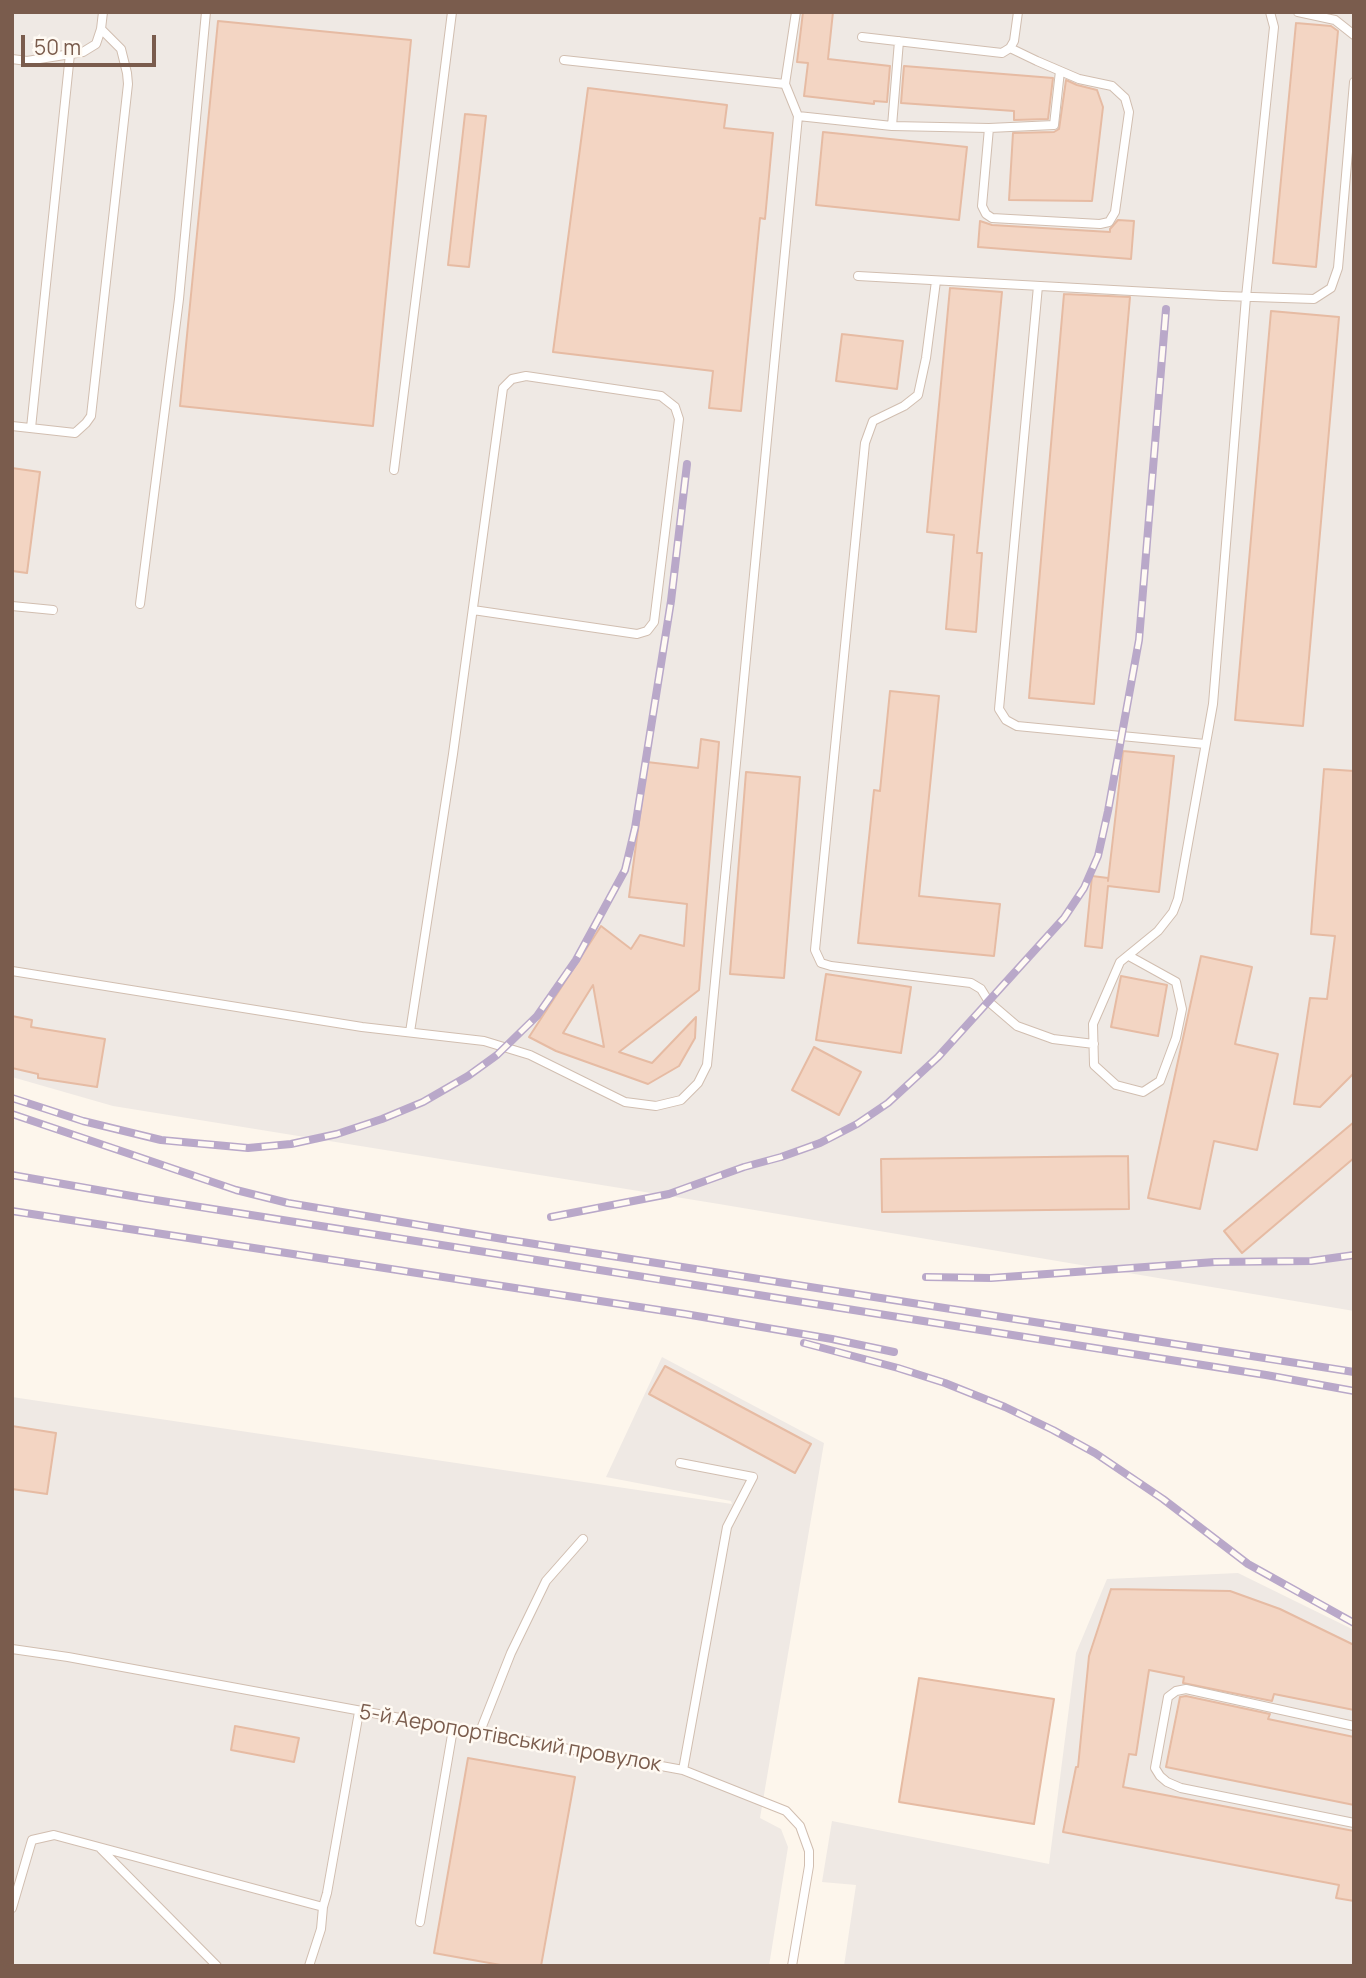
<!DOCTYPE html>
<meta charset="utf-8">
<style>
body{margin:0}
#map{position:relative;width:1366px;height:1978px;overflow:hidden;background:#fdf6ec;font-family:Manrope,sans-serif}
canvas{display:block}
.frame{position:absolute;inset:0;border:14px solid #7a5c4d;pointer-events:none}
.scale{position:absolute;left:21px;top:35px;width:135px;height:32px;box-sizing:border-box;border:4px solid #7a5c4d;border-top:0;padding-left:9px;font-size:21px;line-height:24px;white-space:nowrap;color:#7a5c4d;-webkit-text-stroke:5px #fffaf3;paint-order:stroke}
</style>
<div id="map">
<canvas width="1366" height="1978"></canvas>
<div class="frame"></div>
<div class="scale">50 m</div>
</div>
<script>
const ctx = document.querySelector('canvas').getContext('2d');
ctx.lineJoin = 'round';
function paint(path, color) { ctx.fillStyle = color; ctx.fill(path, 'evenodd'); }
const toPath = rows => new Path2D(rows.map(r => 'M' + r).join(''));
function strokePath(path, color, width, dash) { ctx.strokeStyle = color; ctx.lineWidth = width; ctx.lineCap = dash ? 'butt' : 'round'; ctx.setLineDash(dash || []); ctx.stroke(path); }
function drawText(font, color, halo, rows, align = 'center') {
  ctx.font = font + ' Manrope,sans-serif'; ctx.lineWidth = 5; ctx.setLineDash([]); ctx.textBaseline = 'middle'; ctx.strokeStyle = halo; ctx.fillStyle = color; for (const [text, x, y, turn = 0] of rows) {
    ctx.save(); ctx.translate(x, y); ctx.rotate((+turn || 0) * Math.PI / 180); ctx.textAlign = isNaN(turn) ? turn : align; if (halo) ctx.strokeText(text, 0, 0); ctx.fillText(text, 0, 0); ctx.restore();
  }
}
paint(toPath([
 [12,12,1354,12,1354,1311,719,1204,113,1106,12,1077],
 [662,1357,824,1443,760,1818,781,1829,788,1847,769,1966,12,1966,12,1397,732,1504,731,1501,606,1477],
 [1238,1573,1354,1630,1354,1966,844,1966,856,1885,822,1882,832,1821,1049,1864,1076,1653,1107,1579]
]), '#efe9e4');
const building = toPath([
 [803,12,833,12,828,59,890,66,887,102,874,101,874,104,804,96,808,63,797,62,803,12],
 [218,21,411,40,373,426,180,406,218,21],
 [1296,23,1331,26,1338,31,1316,267,1273,263,1296,23],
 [904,66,1053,78,1048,119,1014,120,1014,111,901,103,904,66],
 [1066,80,1077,85,1097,90,1103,107,1092,201,1009,200,1013,133,1054,132,1059,129,1066,80],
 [588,88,727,105,724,128,773,133,765,219,760,218,741,411,709,408,713,371,553,352,588,88],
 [465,114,486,116,469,267,448,265,465,114],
 [823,132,967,147,959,220,816,205,823,132],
 [1118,220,1134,221,1131,259,978,247,980,221,992,225,1110,232,1110,229,1118,220],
 [950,288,1002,292,977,553,982,553,976,632,946,629,954,535,927,532,950,288],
 [1064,294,1130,297,1094,704,1029,698,1064,294],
 [1271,311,1339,317,1303,726,1235,720,1271,311],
 [842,334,903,341,897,389,836,381,842,334],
 [12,468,40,472,27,573,12,571,12,468],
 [890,691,939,696,919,896,1000,904,994,956,858,943,874,790,880,791,890,691],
 [701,739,719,742,699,990,619,1052,652,1063,696,1017,695,1038,679,1066,648,1084,556,1051,529,1037,601,926,631,949,640,935,684,946,687,904,629,897,647,762,698,768,701,739],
 [593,985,604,1047,563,1033,593,985],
 [1123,751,1174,756,1159,892,1108,886,1102,948,1085,946,1092,876,1108,878,1108,881,1123,751],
 [1324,769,1354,771,1354,1073,1320,1107,1294,1104,1310,998,1327,999,1335,936,1311,934,1324,769],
 [746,772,800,777,784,978,730,974,746,772],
 [1201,956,1252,967,1235,1044,1278,1054,1257,1150,1214,1141,1200,1209,1148,1198,1201,956],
 [826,974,911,987,901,1053,816,1040,826,974],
 [1121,976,1167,985,1158,1036,1111,1027,1121,976],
 [12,1016,32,1020,31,1027,105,1039,97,1087,38,1078,38,1074,12,1068,12,1016],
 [814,1047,861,1072,839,1115,792,1090,814,1047],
 [1354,1122,1354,1158,1242,1253,1224,1231,1354,1122],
 [1128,1156,1129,1209,882,1212,881,1159,1128,1156],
 [665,1366,811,1444,795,1473,649,1394,665,1366],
 [12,1426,56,1433,47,1494,12,1489,12,1426],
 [1111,1589,1230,1591,1280,1609,1354,1645,1354,1710,1274,1694,1272,1701,1183,1683,1184,1677,1149,1670,1136,1755,1129,1754,1123,1787,1354,1831,1354,1901,1336,1898,1339,1885,1063,1832,1076,1767,1078,1767,1089,1656,1111,1589],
 [919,1678,1054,1699,1034,1824,899,1802,919,1678],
 [1186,1696,1270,1714,1268,1719,1354,1737,1354,1805,1166,1767,1180,1697,1186,1696],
 [235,1726,299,1738,294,1762,231,1750,235,1726],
 [468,1758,575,1777,541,1966,506,1966,434,1953,468,1758]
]);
paint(building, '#f3d5c3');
strokePath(building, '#e6bba3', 2);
const lane = toPath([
 [1298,12,1335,20,1354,35],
 [862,37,1002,53,1010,48,1014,41,1018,12],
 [12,59,27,61,83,52,96,44,101,29,103,12],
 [564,60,785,84],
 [798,116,892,126,989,128,1054,125,1060,71],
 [892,126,899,41],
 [989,128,982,206,986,214,992,218,1100,224,1109,222,1115,212,1129,112,1125,98,1112,86,1079,79,1037,61,1010,48],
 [858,276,1223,296,1314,299,1331,288,1338,268,1354,82],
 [936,281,926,358,918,395,904,406,873,421,865,443,815,950,821,963,831,966,971,983,981,989,989,1002,1017,1026,1053,1039,1094,1044],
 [1038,286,999,709,1006,720,1017,726,1205,744],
 [12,426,75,433,86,423,91,416,128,84,127,73,121,49,101,29],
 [31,428,70,54],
 [394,470,452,12],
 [140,604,179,299,206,12],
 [12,606,53,610],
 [1129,956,1176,982,1182,1009,1176,1038,1160,1081,1143,1092,1116,1085,1094,1065,1093,1024,1120,962,1158,931,1173,912,1178,899,1213,704,1246,297,1274,27,1270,12],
 [12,971,362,1027,484,1041,530,1055,625,1102,656,1106,681,1100,698,1083,707,1065,798,116,785,84,796,12],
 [410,1032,453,754,503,388,512,379,526,376,661,396,675,407,679,419,654,622,647,631,637,634,473,610],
 [680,1463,753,1477,727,1527,683,1770],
 [12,1649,68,1657,683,1770,786,1811,800,1826,809,1851,809,1866,792,1966],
 [1354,1726,1186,1689,1176,1691,1168,1697,1155,1768,1160,1776,1167,1782,1181,1788,1354,1823],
 [479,1734,511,1653,546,1581,583,1539],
 [101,1849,217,1966],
 [12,1908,32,1840,54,1835,323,1907],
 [420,1922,453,1729],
 [309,1966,321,1929,323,1907,327,1893,359,1712]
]);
strokePath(lane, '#d1beb0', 10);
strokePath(lane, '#fff', 8);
const rail = toPath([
 [12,1098,83,1121,161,1140,248,1148,291,1144,337,1134,382,1119,423,1102,468,1076,497,1055,537,1016,576,960,625,870,635,828,671,601,687,464],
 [12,1114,236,1190,288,1203,503,1239,1354,1372],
 [12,1175,143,1198,1266,1375,1354,1391],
 [12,1211,685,1314,832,1339,894,1352],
 [551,1217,669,1194,744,1167,781,1157,820,1143,857,1124,888,1103,938,1057,1064,918,1084,888,1098,856,1108,811,1139,640,1166,309],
 [926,1277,991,1278,1215,1262,1311,1261,1354,1255],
 [804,1343,898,1368,945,1383,1005,1407,1053,1430,1095,1453,1163,1499,1248,1564,1354,1623]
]);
strokePath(rail, '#b9a8c9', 8);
strokePath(rail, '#fffaf3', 5, [16]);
drawText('21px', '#7a5c4d', '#fffaf3', [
 ["5-й Аеропортівський провулок",510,1739,10]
]);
</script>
